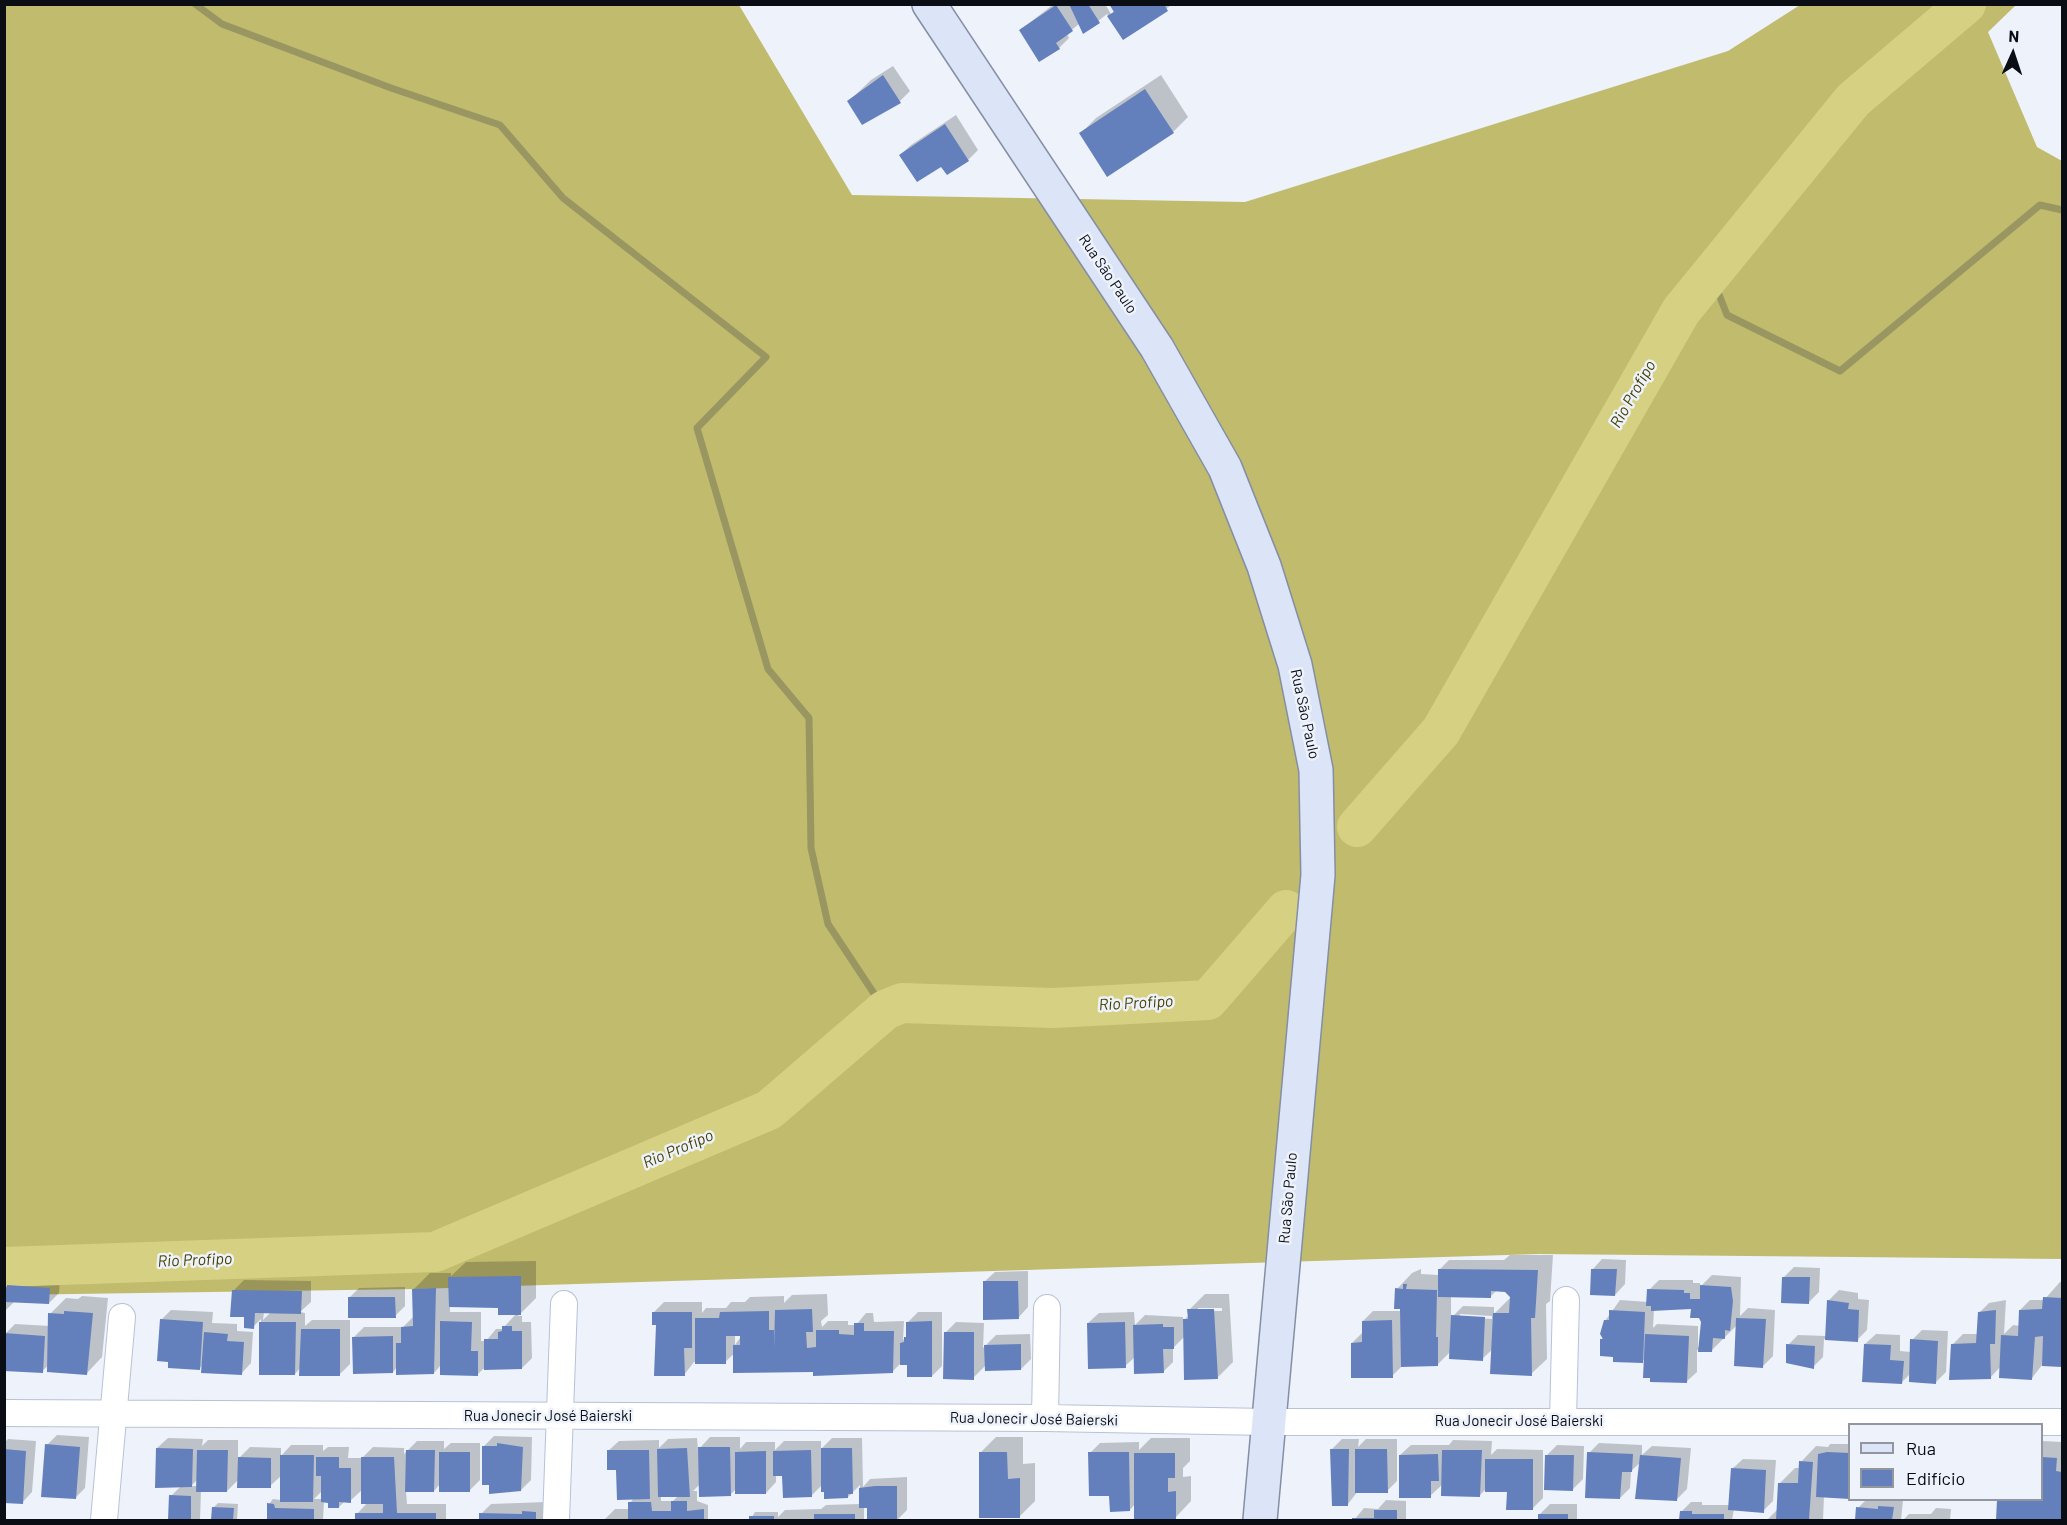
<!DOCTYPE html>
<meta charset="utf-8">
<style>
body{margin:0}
#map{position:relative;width:2067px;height:1525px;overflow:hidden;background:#edf2fb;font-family:Barlow,sans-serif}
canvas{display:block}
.frame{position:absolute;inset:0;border:6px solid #0a0d14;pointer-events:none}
.legend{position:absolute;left:1848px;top:1423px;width:195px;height:78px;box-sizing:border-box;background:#edf2fb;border:2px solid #92969f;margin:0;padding:8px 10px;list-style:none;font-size:18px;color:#0a0d14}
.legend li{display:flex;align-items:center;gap:12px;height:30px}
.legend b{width:30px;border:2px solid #92969f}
.north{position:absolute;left:1983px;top:24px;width:60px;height:60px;-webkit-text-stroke:4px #edf2fb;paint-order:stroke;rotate:3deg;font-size:16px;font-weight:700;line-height:24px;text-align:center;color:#0a0d14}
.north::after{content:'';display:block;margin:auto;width:21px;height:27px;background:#0a0d14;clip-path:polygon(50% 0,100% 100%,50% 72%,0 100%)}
</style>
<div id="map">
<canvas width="2067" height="1525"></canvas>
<div class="frame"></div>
<ul class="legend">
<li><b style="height:8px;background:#dce5f7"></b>Rua</li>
<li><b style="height:16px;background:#637fbc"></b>Edifício</li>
</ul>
<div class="north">N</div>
</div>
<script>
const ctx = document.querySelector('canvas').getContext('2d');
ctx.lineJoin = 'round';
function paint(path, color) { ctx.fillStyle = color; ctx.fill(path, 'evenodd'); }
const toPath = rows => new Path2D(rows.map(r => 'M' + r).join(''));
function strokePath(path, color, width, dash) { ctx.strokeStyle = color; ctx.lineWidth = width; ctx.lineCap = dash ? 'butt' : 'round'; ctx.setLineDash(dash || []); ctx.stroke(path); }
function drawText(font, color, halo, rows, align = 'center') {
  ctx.font = font + ' Barlow,sans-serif'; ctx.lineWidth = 5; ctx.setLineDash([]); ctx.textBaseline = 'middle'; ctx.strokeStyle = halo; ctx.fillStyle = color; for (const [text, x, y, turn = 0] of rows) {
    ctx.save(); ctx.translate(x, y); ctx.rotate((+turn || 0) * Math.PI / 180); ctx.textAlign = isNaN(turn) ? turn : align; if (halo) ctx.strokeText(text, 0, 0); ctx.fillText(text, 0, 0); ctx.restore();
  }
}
paint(toPath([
 [4,5,739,5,852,195,1245,202,1728,51,1800,5,2016,5,1988,32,2037,147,2062,161,2062,1259,1539,1254,416,1289,5,1295]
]), '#c1bb6e');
paint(toPath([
 [1054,4,1105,4,1111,14,1115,10,1111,4,1173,4,1123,38,1107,14,1084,32,1080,23,1067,34,1069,38,1059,48,1020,30],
 [893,66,910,91,900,101,863,123,849,101,871,80],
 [1161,75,1188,117,1173,132,1081,133,1096,118],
 [956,115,978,150,968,160,942,165,900,155,911,145],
 [1510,1255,1553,1255,1550,1301,1546,1304,1547,1359,1531,1374,1493,1349,1482,1359,1451,1351,1438,1364,1402,1366,1392,1376,1352,1343,1363,1332,1363,1321,1373,1311,1402,1311,1397,1289,1412,1273,1421,1269,1421,1274,1439,1275,1439,1270,1449,1260,1504,1260],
 [1497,1290,1506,1291,1511,1297,1494,1314,1494,1307,1463,1306,1451,1318,1451,1295,1490,1297],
 [1460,1314,1492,1316,1492,1319,1460,1317],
 [1602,1259,1626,1260,1625,1284,1615,1295,1592,1270],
 [536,1261,536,1298,518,1316,522,1316,522,1322,531,1322,532,1358,522,1368,483,1369,478,1374,441,1365,434,1373,397,1367,393,1372,354,1337,364,1327,403,1327,414,1316,414,1289,430,1273,451,1273,451,1276,466,1262],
 [450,1306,500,1306,516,1314,502,1329,496,1329,486,1341,481,1341,481,1312,450,1312],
 [1794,1267,1820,1268,1819,1292,1809,1302,1784,1277],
 [1028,1271,1028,1307,1018,1318,984,1282,995,1272],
 [1712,1275,1741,1277,1740,1316,1748,1308,1775,1310,1773,1356,1763,1366,1738,1324,1711,1351,1697,1350,1697,1372,1686,1382,1646,1358,1642,1361,1614,1356,1602,1339,1605,1321,1620,1300,1648,1302,1649,1290,1659,1280,1693,1280,1693,1283,1700,1283,1700,1287],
 [1692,1308,1702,1322,1700,1348,1698,1347,1698,1326,1657,1324,1653,1328,1654,1309],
 [4,1277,60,1279,59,1293,49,1303,15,1301,4,1312],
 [244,1280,311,1281,311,1302,300,1312,305,1313,305,1326,312,1320,350,1320,350,1364,340,1374,301,1367,295,1374,260,1374,261,1319,253,1327,233,1291],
 [264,1312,271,1312,263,1320],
 [2060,1282,2062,1282,2062,1365,2042,1365,2032,1378,2001,1366,1990,1378,1953,1344,1963,1334,1978,1334,1979,1313,1989,1303,2006,1300,2004,1334,2013,1325,2020,1326,2020,1310,2030,1300,2044,1300],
 [405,1287,405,1306,395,1316,349,1298,359,1288],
 [1839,1290,1858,1293,1858,1299,1869,1300,1867,1330,1857,1340,1824,1339,1823,1357,1813,1367,1788,1345,1798,1335,1826,1336,1829,1300],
 [827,1294,828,1315,821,1321,822,1327,828,1321,848,1321,848,1325,856,1325,866,1313,873,1313,874,1322,904,1321,903,1340,908,1335,908,1322,918,1312,942,1312,942,1366,932,1376,908,1363,901,1363,893,1371,814,1370,735,1353,725,1362,694,1362,684,1375,653,1313,664,1302,702,1302,702,1313,706,1308,726,1308,731,1302,745,1302,750,1297,784,1296,784,1303,792,1295],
 [735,1334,742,1335,735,1345],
 [1205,1294,1229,1294,1233,1362,1217,1378,1185,1336,1173,1348,1173,1362,1163,1372,1135,1357,1125,1366,1088,1323,1099,1313,1134,1312,1135,1325,1145,1315,1183,1317,1183,1321,1189,1315,1189,1310],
 [1198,1308,1222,1308,1222,1311,1198,1311],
 [82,1296,108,1298,102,1357,87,1373,49,1365,42,1371,5,1334,15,1324,50,1326,50,1314,66,1298,78,1299],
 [171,1310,213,1312,212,1323,237,1324,237,1331,253,1332,251,1363,241,1374,203,1364,200,1368,161,1320],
 [956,1322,984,1323,983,1348,996,1335,1030,1334,1031,1359,1021,1369,986,1365,973,1378,945,1333],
 [1922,1330,1948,1331,1946,1372,1936,1382,1910,1374,1902,1382,1865,1344,1876,1334,1900,1335,1900,1351,1911,1352,1912,1340],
 [57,1435,89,1437,85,1488,75,1498,47,1445],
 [494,1436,532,1437,531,1480,521,1490,484,1446],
 [710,1437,740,1437,740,1449,746,1442,775,1442,775,1450,784,1441,821,1441,821,1449,832,1438,862,1438,863,1487,870,1479,907,1477,907,1510,897,1520,869,1520,868,1506,864,1506,864,1520,750,1520,755,1512,778,1512,778,1517,785,1510,821,1509,826,1505,860,1504,860,1485,848,1497,822,1485,811,1496,784,1475,776,1475,776,1482,766,1493,737,1488,730,1495,700,1484,693,1491,697,1491,697,1501,708,1505,708,1520,604,1520,615,1509,630,1509,630,1503,634,1498,608,1451,619,1441,659,1440,659,1448,668,1439,697,1438,698,1450],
 [661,1496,678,1496,673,1501,661,1501],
 [996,1437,1023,1437,1023,1464,1035,1463,1035,1501,1020,1516,981,1452],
 [168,1438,203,1439,202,1446,208,1440,238,1440,238,1459,250,1447,281,1448,281,1456,291,1445,323,1445,323,1451,328,1447,349,1447,348,1458,362,1458,373,1447,404,1448,404,1454,417,1441,444,1441,444,1449,451,1443,480,1443,480,1480,469,1491,440,1484,434,1491,406,1491,407,1504,446,1504,446,1520,357,1520,357,1514,368,1502,363,1489,350,1501,345,1501,339,1507,324,1501,323,1520,268,1520,269,1504,273,1499,281,1500,281,1476,270,1486,239,1479,227,1491,201,1490,200,1520,170,1520,171,1496,181,1486,157,1448],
 [198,1479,197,1486,191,1486],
 [323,1490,323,1499,314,1499],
 [1151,1438,1190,1438,1190,1461,1183,1468,1183,1477,1191,1476,1191,1501,1176,1517,1135,1504,1130,1510,1111,1494,1090,1453,1100,1443,1139,1442,1139,1450],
 [8,1439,36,1441,32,1492,22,1503,4,1502,4,1443],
 [1342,1439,1359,1439,1358,1447,1366,1439,1397,1439,1397,1481,1387,1491,1358,1491,1348,1504,1332,1449],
 [1453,1440,1492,1441,1491,1455,1497,1449,1543,1450,1543,1498,1533,1508,1508,1490,1485,1490,1480,1495,1443,1484,1430,1496,1400,1455,1411,1445,1449,1445],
 [2042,1441,2062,1442,2062,1520,1997,1520,1999,1500,2042,1500],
 [1599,1443,1642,1445,1642,1455,1652,1446,1691,1448,1687,1489,1677,1499,1641,1462,1631,1471,1630,1488,1620,1498,1589,1453],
 [1830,1444,1850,1444,1850,1498,1824,1496,1823,1520,1767,1520,1778,1509,1780,1483,1795,1468,1800,1468,1801,1462,1816,1446,1828,1447],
 [1557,1445,1584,1446,1583,1479,1573,1489,1547,1455],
 [1743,1459,1776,1460,1773,1501,1763,1511,1734,1509,1732,1520,1681,1520,1681,1512,1691,1502,1702,1502,1702,1505,1730,1505,1732,1469],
 [1386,1500,1406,1501,1406,1520,1354,1520,1364,1508,1378,1509],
 [1866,1500,1935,1500,1903,1500,1901,1520,1856,1520,1858,1508],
 [546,1502,546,1520,481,1520,481,1514,491,1504],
 [218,1503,238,1504,237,1520,213,1520,213,1508],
 [1550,1504,1577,1504,1577,1520,1540,1520,1540,1514],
 [1936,1508,1951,1509,1950,1520,1903,1520,1909,1514,1931,1514]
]), '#0003');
strokePath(toPath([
 [195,4,222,24,391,88,500,125,563,198,766,357,697,428,768,669,809,718,811,848,828,924,885,1010],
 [1711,274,1727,315,1840,371,2040,205,2062,210]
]), '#999662', 7);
strokePath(toPath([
 [1357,827,1441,731,1681,311,1853,100,1966,4],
 [4,1267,435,1252,769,1110,885,1010,902,1003,1053,1008,1208,1000,1286,910]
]), '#d6d083', 40);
paint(toPath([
 [1069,4,1088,4,1100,23,1083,34],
 [1109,4,1164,4,1168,11,1123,40,1107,16,1114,12],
 [1056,5,1073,31,1056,43,1060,49,1039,62,1019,30],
 [883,75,901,103,862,125,847,101],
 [1145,89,1174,133,1107,177,1079,133],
 [945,124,969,161,947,175,941,167,917,182,899,155],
 [1438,1269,1538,1270,1535,1318,1531,1318,1532,1376,1490,1374,1493,1313,1509,1313,1510,1297,1505,1292,1491,1291,1491,1298,1438,1297],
 [1591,1269,1617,1269,1615,1296,1590,1295],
 [521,1276,521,1315,498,1315,498,1308,449,1307,448,1277],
 [1782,1277,1810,1277,1809,1304,1781,1303],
 [983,1281,1018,1281,1019,1319,983,1320],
 [1403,1284,1407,1284,1406,1289,1437,1290,1436,1337,1438,1337,1438,1366,1401,1367,1400,1309,1394,1309,1395,1288,1403,1289],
 [7,1285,50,1288,49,1304,4,1302],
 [1700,1285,1731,1287,1733,1301,1730,1331,1725,1330,1725,1339,1713,1338,1712,1352,1698,1352,1701,1322,1699,1318,1690,1318,1691,1309,1651,1311,1651,1306,1646,1306,1647,1289,1684,1290,1684,1293,1690,1293,1690,1299,1700,1299],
 [436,1288,434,1374,396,1375,396,1343,401,1343,401,1327,413,1326,412,1289],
 [232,1290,302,1291,301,1314,255,1313,254,1329,244,1328,244,1317,230,1317],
 [348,1297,395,1297,396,1318,348,1318],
 [2043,1297,2062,1298,2062,1367,2042,1366,2043,1336,2035,1337,2032,1380,1999,1378,2001,1335,2018,1336,2019,1310,2042,1309],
 [1827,1300,1849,1303,1848,1309,1859,1310,1858,1342,1825,1340],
 [812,1309,813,1332,806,1332,807,1348,816,1347,816,1330,839,1330,839,1334,854,1335,854,1323,864,1323,864,1331,894,1331,893,1373,813,1376,813,1372,733,1373,733,1345,740,1345,740,1336,726,1336,726,1364,695,1364,695,1318,719,1318,720,1312,769,1311,769,1330,774,1330,774,1348,775,1310],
 [1187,1309,1214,1309,1218,1379,1184,1380,1183,1319,1188,1319],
 [1609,1310,1645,1312,1643,1363,1613,1362,1613,1357,1600,1356,1600,1339,1603,1339,1600,1334,1604,1320,1609,1320],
 [1996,1310,1995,1344,1990,1344,1991,1379,1949,1380,1951,1344,1976,1343,1978,1312],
 [64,1311,93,1313,87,1375,47,1372,48,1313,64,1314],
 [652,1312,692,1312,692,1348,684,1348,685,1376,654,1376,656,1325,652,1325],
 [1451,1315,1485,1317,1483,1361,1449,1359],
 [1736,1318,1766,1319,1763,1368,1734,1366],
 [160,1319,203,1322,200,1370,168,1368,168,1362,157,1361],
 [1392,1320,1393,1378,1351,1378,1351,1343,1362,1342,1362,1321],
 [440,1321,472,1322,471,1351,478,1351,478,1376,440,1375],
 [932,1321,932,1377,907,1377,907,1365,900,1365,900,1343,904,1342,904,1337,906,1337,906,1322],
 [259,1322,296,1322,295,1375,259,1375],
 [1125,1322,1126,1368,1088,1369,1087,1323],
 [1163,1324,1163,1327,1174,1327,1174,1349,1163,1349,1164,1373,1134,1374,1133,1325],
 [502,1326,512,1326,512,1331,522,1331,522,1369,484,1370,484,1339,498,1339,498,1332,502,1331],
 [301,1329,340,1329,340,1376,299,1376],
 [204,1332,228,1334,227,1341,244,1342,242,1375,201,1373],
 [944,1332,974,1332,974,1380,943,1379],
 [4,1333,45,1336,43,1373,4,1371],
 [1645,1334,1689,1336,1687,1383,1650,1382,1650,1378,1643,1378],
 [393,1336,393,1373,353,1374,352,1337],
 [1910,1339,1938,1341,1936,1384,1909,1382],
 [1021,1344,1021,1370,985,1371,984,1345],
 [1786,1344,1815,1346,1814,1369,1786,1363],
 [1864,1344,1891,1345,1890,1360,1904,1361,1902,1384,1862,1382],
 [497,1443,523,1447,521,1491,489,1494,489,1485,482,1485,482,1446,497,1446],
 [45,1444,80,1447,76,1499,41,1497],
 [698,1447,730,1447,731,1496,699,1497],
 [156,1448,193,1449,192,1487,155,1488],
 [687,1448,690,1497,658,1497,657,1449],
 [821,1448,852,1448,853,1494,848,1494,848,1498,824,1499,824,1492,821,1492],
 [4,1449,26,1451,23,1504,4,1503],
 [1330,1449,1349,1449,1348,1506,1332,1506],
 [1355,1449,1387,1449,1388,1493,1355,1493],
 [197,1450,228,1450,227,1492,196,1492],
 [406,1450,435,1450,434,1492,405,1492],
 [607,1450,649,1450,650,1499,617,1500,616,1470,607,1470],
 [811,1450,812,1497,783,1498,782,1476,773,1476,773,1451],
 [1442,1450,1482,1450,1480,1497,1441,1496],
 [766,1451,766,1494,735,1494,735,1452],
 [439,1452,470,1452,470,1492,439,1492],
 [979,1452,1007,1452,1008,1479,1020,1478,1020,1518,979,1518],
 [1088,1452,1129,1452,1130,1511,1110,1512,1109,1496,1089,1496],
 [1587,1452,1633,1454,1632,1472,1622,1472,1620,1499,1585,1498],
 [1827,1452,1850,1453,1850,1499,1816,1497,1818,1454],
 [1134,1453,1175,1453,1175,1478,1168,1478,1168,1492,1176,1491,1176,1519,1134,1519],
 [1438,1454,1439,1481,1431,1481,1431,1498,1399,1498,1399,1455],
 [280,1455,314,1455,313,1502,280,1502],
 [1545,1455,1574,1455,1573,1491,1544,1490],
 [1640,1455,1681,1458,1677,1501,1635,1499],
 [238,1457,271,1458,271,1488,237,1488],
 [316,1457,339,1457,339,1468,351,1468,351,1503,339,1502,339,1508,328,1508,328,1503,321,1502,321,1476,316,1476],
 [361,1457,394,1457,397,1513,436,1513,436,1520,355,1520,355,1513,383,1513,383,1504,361,1504],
 [2042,1457,2057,1458,2056,1471,2062,1472,2062,1520,1996,1520,1997,1500,2042,1500],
 [1485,1459,1533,1459,1533,1510,1506,1510,1507,1492,1485,1492],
 [1799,1461,1813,1462,1809,1520,1776,1520,1778,1483,1798,1483],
 [1731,1468,1766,1470,1764,1513,1728,1510],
 [875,1486,897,1486,897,1520,867,1520,867,1508,859,1508,859,1488],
 [169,1495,191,1496,191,1520,168,1520],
 [671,1501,687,1501,687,1511,704,1509,704,1520,628,1520,628,1502,651,1502,652,1511,671,1511],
 [267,1503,274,1504,275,1508,314,1509,314,1520,267,1520],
 [1878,1506,1894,1507,1892,1520,1855,1520,1856,1507,1878,1509],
 [212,1507,234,1508,233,1520,211,1520],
 [1374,1510,1397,1510,1397,1520,1352,1520,1352,1518,1374,1518],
 [522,1511,536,1512,536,1520,479,1520,479,1513,522,1514],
 [1680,1511,1692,1511,1692,1514,1724,1514,1724,1520,1679,1520],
 [814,1514,855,1514,855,1520,814,1520],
 [1538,1514,1568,1514,1568,1520,1538,1520],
 [749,1516,774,1516,774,1520,749,1520]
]), '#637fbc');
const minor = toPath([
 [4,1413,1045,1418,1268,1422,2062,1422],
 [1045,1418,1047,1308],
 [1563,1420,1566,1300],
 [104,1520,122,1317],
 [556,1520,564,1304]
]);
const primary = toPath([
 [929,4,1157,348,1225,468,1264,566,1295,665,1316,770,1318,875,1260,1520]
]);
strokePath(minor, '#b7c2d7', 28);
strokePath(primary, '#848ea4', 36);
strokePath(minor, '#fff', 26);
strokePath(primary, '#dce5f7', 33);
drawText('15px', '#0a0d14', '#edf2fb', [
 ["Rua São Paulo",1108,274,56],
 ["Rua São Paulo",1305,714,78],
 ["Rua São Paulo",1288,1198,-85],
 ["Rua Jonecir José Baierski",548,1416],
 ["Rua Jonecir José Baierski",1034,1419,1],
 ["Rua Jonecir José Baierski",1519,1421]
]);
drawText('italic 16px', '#464101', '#edf2fb', [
 ["Rio Profipo",1633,394,-60],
 ["Rio Profipo",1136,1003,-3],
 ["Rio Profipo",678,1149,-23],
 ["Rio Profipo",195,1260,-2]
]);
</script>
